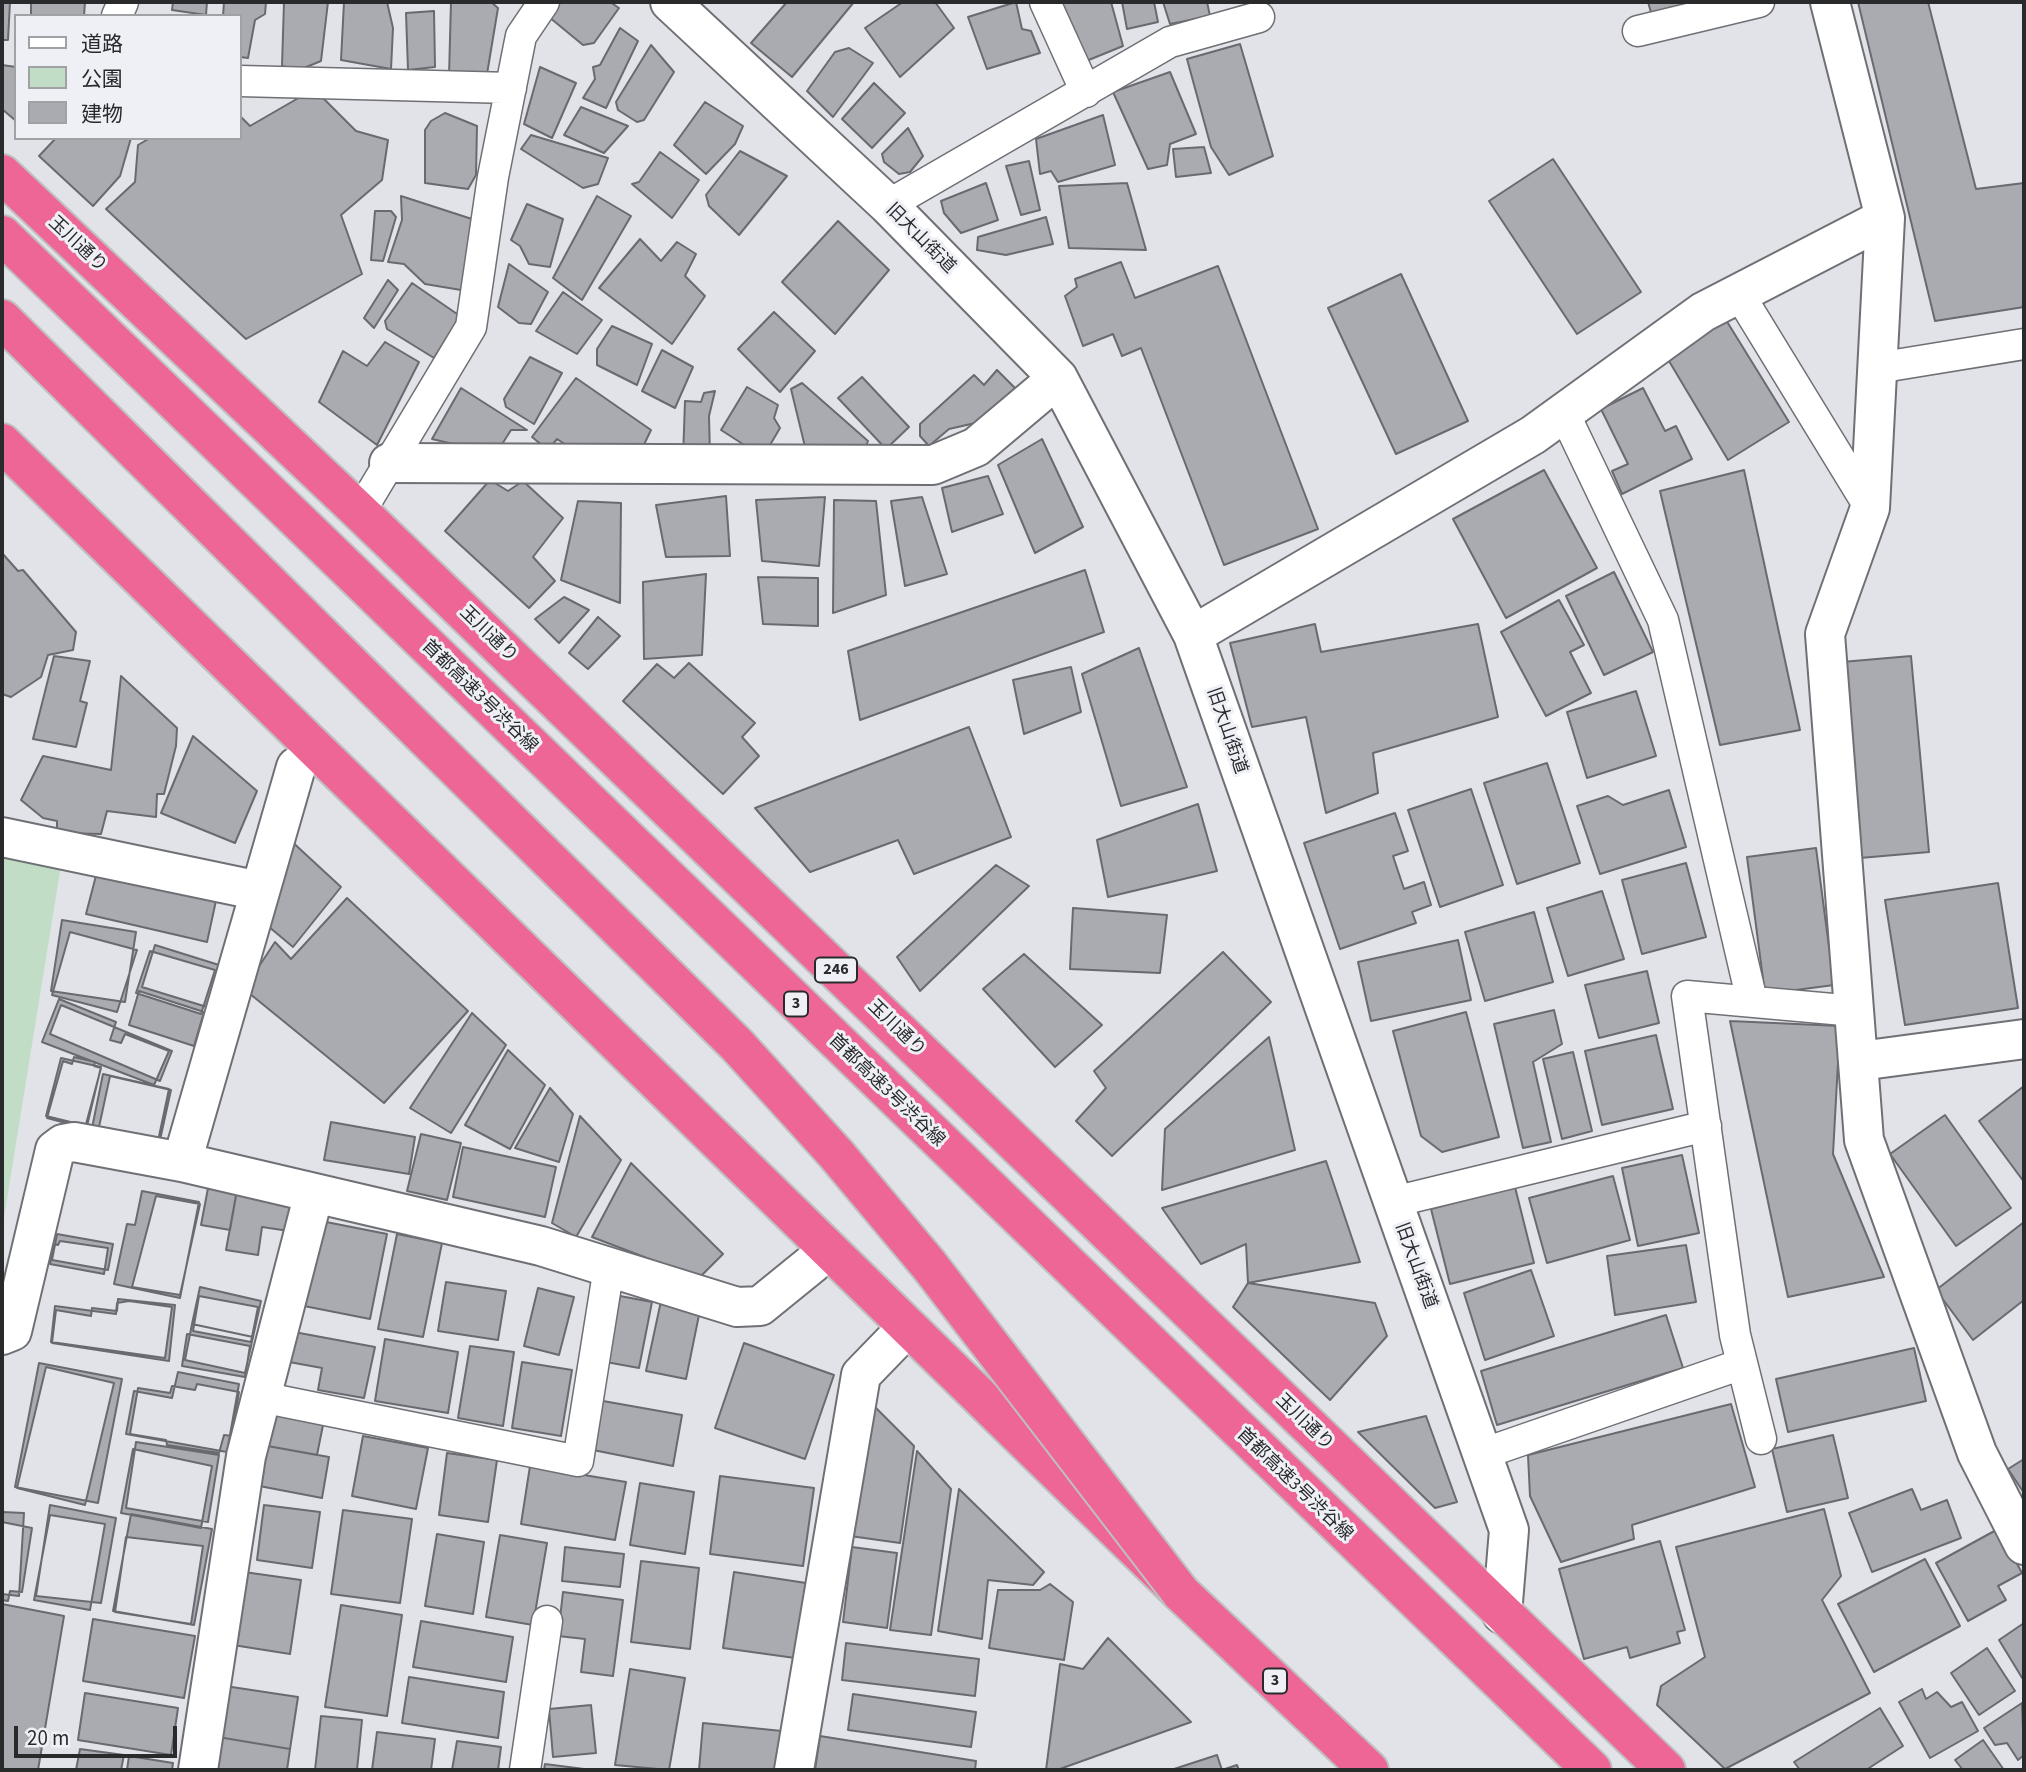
<!DOCTYPE html>
<meta charset="utf-8">
<style>
body{margin:0}
#map{position:relative;width:2026px;height:1772px;overflow:hidden;background:#e1e3e8;font-family:"Source Sans 3","Noto Sans JP",sans-serif}
canvas{display:block}
.frame{position:absolute;inset:0;border:4px solid #292a2c;pointer-events:none}
.legend{position:absolute;left:14px;top:14px;width:228px;height:126px;box-sizing:border-box;background:#eff0f6;border:2px solid #a0a1a5;margin:0;padding:9px 12px;list-style:none;font-size:21px;color:#292a2c}
.legend li{display:flex;align-items:center;gap:14px;height:35px}
.legend b{width:35px;border:2px solid #a0a1a5}
.scale{position:absolute;left:14px;top:1726px;width:163px;height:32px;box-sizing:border-box;border:4px solid #292a2c;border-top:0;padding-left:9px;font-size:21px;line-height:24px;white-space:nowrap;color:#292a2c;-webkit-text-stroke:5px #eff0f6;paint-order:stroke}
</style>
<div id="map">
<canvas width="2026" height="1772"></canvas>
<div class="frame"></div>
<ul class="legend">
<li><b style="height:9px;background:#fff"></b>道路</li>
<li><b style="height:19px;background:#c1ddc5"></b>公園</li>
<li><b style="height:19px;background:#aaabb0"></b>建物</li>
</ul>
<div class="scale">20 m</div>
</div>
<script>
const ctx = document.querySelector('canvas').getContext('2d');
ctx.lineJoin = 'round';
function paint(path, color) { ctx.fillStyle = color; ctx.fill(path, 'evenodd'); }
const toPath = rows => new Path2D(rows.map(r => 'M' + r).join(''));
function strokePath(path, color, width, dash) { ctx.strokeStyle = color; ctx.lineWidth = width; ctx.lineCap = dash ? 'butt' : 'round'; ctx.setLineDash(dash || []); ctx.stroke(path); }
function drawText(font, color, halo, rows, align = 'center') {
  ctx.font = font + ' "Source Sans 3","Noto Sans JP",sans-serif'; ctx.lineWidth = 6; ctx.setLineDash([]); ctx.textBaseline = 'middle'; ctx.strokeStyle = halo; ctx.fillStyle = color; for (const [text, x, y, turn = 0] of rows) {
    ctx.save(); ctx.translate(x, y); ctx.rotate((+turn || 0) * Math.PI / 180); ctx.textAlign = isNaN(turn) ? turn : align; if (halo) ctx.strokeText(text, 0, 0); ctx.fillText(text, 0, 0); ctx.restore();
  }
}
paint(toPath([
 [2,841,63,853,2,1230]
]), '#c1ddc5');
const building = toPath([
 [2,2,10,2,8,40,2,40,2,2],
 [31,2,85,2,84,16,31,16,31,2],
 [173,2,207,2,206,15,172,10,173,2],
 [224,2,266,2,265,14,255,20,248,58,240,57,240,16,223,16,224,2],
 [284,2,328,2,321,61,299,70,282,66,284,2],
 [344,2,387,2,393,28,391,69,341,60,344,2],
 [451,2,491,2,498,8,486,80,449,76,451,2],
 [558,2,610,2,619,8,594,43,583,45,549,17,558,2],
 [787,2,854,2,792,77,751,43,787,2],
 [903,2,935,2,954,28,900,77,865,28,903,2],
 [1016,2,1022,29,1031,31,1040,53,987,69,968,17,1016,2],
 [1048,2,1111,2,1123,46,1074,66,1048,2],
 [1122,2,1154,2,1158,22,1127,29,1122,2],
 [1163,2,1207,2,1210,16,1170,24,1163,2],
 [1648,2,1696,2,1697,4,1652,16,1648,2],
 [1858,2,1928,2,1976,189,2024,183,2024,307,1935,321,1858,2],
 [434,11,435,67,408,70,406,13,434,11],
 [620,28,638,41,606,108,583,98,595,79,593,67,600,65,620,28],
 [1240,44,1273,156,1229,175,1211,147,1187,59,1240,44],
 [651,45,674,72,644,120,637,122,618,110,616,102,651,45],
 [849,48,873,63,833,117,807,91,835,52,849,48],
 [2,65,16,67,16,121,2,109,2,65],
 [540,67,576,83,552,138,524,124,540,67],
 [1170,72,1196,134,1170,144,1167,165,1148,169,1113,92,1170,72],
 [874,83,905,113,872,148,842,119,874,83],
 [314,89,356,131,388,140,382,180,341,215,362,274,246,339,106,209,135,182,138,145,150,138,240,138,240,116,250,126,314,89],
 [705,102,743,126,735,144,706,174,674,145,705,102],
 [581,107,628,126,604,153,564,135,581,107],
 [445,113,477,126,476,175,468,189,425,183,425,130,431,121,445,113],
 [1103,115,1115,165,1058,182,1051,171,1040,174,1036,139,1103,115],
 [908,128,923,156,910,172,899,174,884,162,882,154,908,128],
 [531,135,608,158,598,184,583,188,521,149,531,135],
 [56,138,131,138,120,176,93,206,39,156,56,138],
 [1204,147,1211,173,1176,177,1173,149,1204,147],
 [740,151,787,176,739,235,709,206,706,195,740,151],
 [660,152,699,180,672,218,632,184,639,182,660,152],
 [1553,159,1641,292,1577,334,1489,201,1553,159],
 [1029,161,1040,210,1021,215,1006,166,1029,161],
 [986,183,998,220,961,233,944,213,941,201,986,183],
 [1127,183,1146,250,1069,248,1059,186,1127,183],
 [401,196,475,220,467,291,425,284,404,264,388,262,402,220,401,196],
 [597,196,631,216,582,300,553,278,597,196],
 [527,204,563,219,550,267,529,264,520,246,511,240,527,204],
 [375,211,391,211,396,217,383,261,371,260,375,211],
 [1046,217,1053,244,1006,255,977,250,978,237,1046,217],
 [838,221,889,270,835,334,782,282,838,221],
 [640,239,661,261,677,242,696,254,685,276,705,296,672,344,599,288,640,239],
 [1121,262,1135,298,1218,266,1318,529,1224,565,1141,348,1122,356,1113,334,1083,346,1065,296,1077,287,1075,279,1121,262],
 [509,264,548,292,531,324,519,323,498,307,509,264],
 [1401,274,1468,421,1396,454,1328,308,1401,274],
 [388,280,398,290,374,328,364,318,388,280],
 [412,283,460,316,434,358,387,329,385,321,412,283],
 [563,292,602,320,577,354,536,331,563,292],
 [774,312,815,351,780,392,738,349,774,312],
 [1726,320,1789,422,1728,460,1666,356,1726,320],
 [612,326,652,344,637,385,597,365,597,349,612,326],
 [385,342,419,362,377,445,319,402,343,351,367,366,385,342],
 [662,350,693,367,675,408,642,391,662,350],
 [530,357,562,373,534,424,506,407,504,399,530,357],
 [997,370,1017,390,984,421,949,429,929,446,920,436,920,424,974,375,984,385,997,370],
 [862,377,909,427,886,449,838,398,862,377],
 [576,378,651,430,638,457,580,454,557,439,548,450,532,437,576,378],
 [802,383,868,441,865,449,807,455,791,389,802,383],
 [747,387,778,405,774,418,780,428,763,457,721,430,747,387],
 [461,388,527,430,511,430,499,449,487,452,432,439,461,388],
 [1643,388,1665,431,1676,426,1692,459,1622,494,1612,471,1628,464,1601,409,1643,388],
 [715,391,709,416,710,457,683,458,685,401,701,402,704,393,715,391],
 [1042,439,1083,527,1035,553,998,465,1042,439],
 [1544,470,1597,568,1506,618,1453,519,1544,470],
 [1744,470,1800,730,1720,745,1660,491,1744,470],
 [988,476,1003,514,952,532,942,488,988,476],
 [490,480,508,491,523,481,563,518,533,557,555,581,529,608,445,531,490,480],
 [726,496,730,556,666,557,656,505,726,496],
 [825,497,819,566,762,561,756,500,825,497],
 [922,497,947,574,905,586,891,501,922,497],
 [834,500,876,501,886,595,833,613,834,500],
 [578,501,621,503,620,603,561,580,578,501],
 [2,553,18,571,23,570,76,632,73,650,48,655,41,677,11,697,2,694,2,553],
 [1085,570,1104,632,860,720,848,651,1085,570],
 [1614,572,1653,652,1604,675,1566,596,1614,572],
 [706,574,702,655,644,659,643,582,706,574],
 [758,577,818,578,818,626,763,624,758,577],
 [564,597,589,610,559,643,535,619,564,597],
 [1559,600,1584,645,1570,652,1591,693,1546,716,1501,632,1559,600],
 [598,617,620,636,588,669,569,653,598,617],
 [1315,624,1321,652,1478,624,1498,717,1373,753,1378,793,1326,813,1306,717,1252,727,1230,643,1315,624],
 [1139,648,1187,787,1121,806,1082,674,1139,648],
 [54,656,90,661,80,701,87,703,76,747,33,739,54,656],
 [1911,656,1929,852,1860,858,1842,662,1911,656],
 [689,663,755,723,742,737,759,756,723,794,623,701,657,664,674,678,689,663],
 [1071,667,1081,712,1024,734,1013,680,1071,667],
 [121,676,177,728,176,746,164,794,157,794,156,817,107,811,101,834,57,833,57,821,43,818,21,800,43,756,111,770,121,676],
 [1636,691,1656,756,1587,778,1567,712,1636,691],
 [969,727,1011,837,914,874,898,840,810,872,755,808,969,727],
 [193,736,257,791,235,843,161,813,193,736],
 [1547,763,1580,863,1517,884,1484,783,1547,763],
 [1471,789,1503,885,1440,907,1408,810,1471,789],
 [1669,790,1686,847,1600,874,1577,806,1608,796,1623,805,1669,790],
 [1198,804,1217,871,1108,897,1097,840,1198,804],
 [1395,813,1408,851,1393,856,1404,889,1424,882,1431,905,1412,912,1416,923,1340,949,1304,843,1395,813],
 [288,838,341,887,293,947,262,921,288,838],
 [1816,848,1834,985,1765,994,1747,857,1816,848],
 [1686,863,1706,937,1642,954,1622,880,1686,863],
 [996,865,1029,886,920,991,897,957,996,865],
 [98,868,217,896,207,942,86,914,98,868],
 [1998,883,2018,1008,1905,1025,1885,900,1998,883],
 [1602,891,1624,959,1568,976,1547,908,1602,891],
 [347,898,468,1011,384,1103,244,989,275,942,291,959,347,898],
 [1073,908,1167,915,1160,973,1070,969,1073,908],
 [1534,912,1553,982,1485,1001,1465,932,1534,912],
 [62,920,136,932,125,1002,51,991,62,920],
 [70,932,137,950,117,1012,52,995,70,932],
 [1458,940,1471,1000,1371,1021,1358,962,1458,940],
 [155,945,219,965,207,1007,142,987,155,945],
 [150,951,215,970,201,1014,136,993,150,951],
 [1223,952,1271,1002,1112,1156,1076,1121,1106,1088,1094,1071,1223,952],
 [1024,954,1102,1025,1055,1067,983,989,1024,954],
 [1647,971,1659,1023,1599,1038,1585,985,1647,971],
 [139,991,204,1012,194,1046,129,1025,139,991],
 [59,999,116,1022,110,1040,121,1043,125,1034,169,1051,154,1085,42,1042,59,999],
 [61,1005,172,1051,160,1081,50,1034,61,1005],
 [1554,1010,1562,1044,1533,1062,1551,1142,1523,1148,1494,1024,1554,1010],
 [1466,1012,1499,1137,1442,1152,1421,1136,1393,1031,1466,1012],
 [472,1013,506,1045,451,1133,410,1108,472,1013],
 [1730,1021,1840,1026,1833,1154,1884,1277,1788,1297,1730,1021],
 [1656,1035,1673,1109,1602,1125,1585,1051,1656,1035],
 [1269,1037,1295,1150,1162,1190,1165,1129,1269,1037],
 [508,1050,545,1085,510,1149,465,1125,508,1050],
 [1573,1052,1592,1131,1562,1139,1543,1059,1573,1052],
 [74,1057,95,1062,94,1066,101,1068,85,1128,47,1118,63,1061,72,1064,74,1057],
 [61,1058,101,1067,87,1126,46,1116,61,1058],
 [103,1074,169,1089,158,1141,91,1133,103,1074],
 [110,1076,171,1090,160,1140,99,1127,110,1076],
 [2024,1086,2024,1182,1979,1121,2024,1086],
 [550,1088,573,1114,559,1162,515,1148,550,1088],
 [1945,1115,2011,1208,1956,1246,1890,1154,1945,1115],
 [580,1116,621,1160,576,1237,552,1223,580,1116],
 [331,1122,415,1137,409,1174,324,1160,331,1122],
 [421,1134,461,1143,447,1200,407,1191,421,1134],
 [463,1147,556,1167,545,1217,453,1197,463,1147],
 [1682,1155,1699,1233,1638,1246,1622,1168,1682,1155],
 [1326,1161,1360,1262,1248,1283,1246,1244,1201,1264,1162,1208,1326,1161],
 [631,1163,723,1254,699,1278,592,1237,631,1163],
 [1613,1176,1630,1240,1547,1263,1529,1198,1613,1176],
 [209,1183,237,1190,230,1230,201,1225,209,1183],
 [1515,1187,1534,1263,1450,1284,1431,1209,1515,1187],
 [237,1190,295,1201,289,1231,262,1227,258,1255,226,1250,237,1190],
 [142,1191,199,1202,180,1298,114,1284,127,1224,135,1225,142,1191],
 [156,1196,200,1204,180,1295,132,1287,156,1196],
 [321,1221,387,1234,370,1319,304,1306,321,1221],
 [2024,1222,2024,1300,1973,1340,1936,1290,2024,1222],
 [57,1234,113,1244,108,1270,52,1260,57,1234],
 [397,1234,442,1243,423,1337,378,1329,397,1234],
 [60,1241,108,1248,104,1274,50,1264,54,1244,58,1245,60,1241],
 [1686,1245,1696,1302,1615,1315,1607,1256,1686,1245],
 [1531,1270,1554,1336,1485,1360,1464,1293,1531,1270],
 [446,1282,506,1291,498,1340,438,1331,446,1282],
 [1248,1283,1375,1303,1387,1336,1330,1400,1233,1307,1248,1283],
 [200,1287,261,1301,253,1337,192,1324,200,1287],
 [538,1288,574,1297,559,1355,524,1346,538,1288],
 [199,1296,258,1307,251,1342,193,1331,199,1296],
 [620,1296,652,1302,639,1368,606,1362,620,1296],
 [118,1299,175,1305,169,1361,52,1343,56,1310,91,1316,92,1308,117,1311,118,1299],
 [129,1301,172,1307,165,1358,51,1342,55,1306,116,1314,117,1303,129,1301],
 [661,1301,700,1310,686,1379,646,1371,661,1301],
 [1666,1315,1683,1368,1497,1425,1481,1371,1666,1315],
 [192,1324,253,1337,245,1373,185,1360,192,1324],
 [294,1332,375,1347,364,1398,318,1390,322,1368,289,1362,294,1332],
 [187,1334,250,1346,245,1377,182,1366,187,1334],
 [385,1339,458,1352,448,1413,375,1401,385,1339],
 [744,1343,834,1375,805,1459,715,1428,744,1343],
 [470,1346,514,1352,503,1426,458,1418,470,1346],
 [1914,1348,1926,1401,1788,1432,1776,1379,1914,1348],
 [522,1362,572,1370,561,1436,512,1428,522,1362],
 [39,1363,122,1379,98,1503,15,1487,39,1363],
 [46,1367,114,1383,85,1505,17,1488,46,1367],
 [178,1372,239,1384,227,1452,126,1434,134,1391,172,1398,178,1372],
 [197,1384,239,1392,232,1436,224,1435,219,1453,167,1445,166,1440,130,1434,138,1388,170,1393,172,1386,195,1390,197,1384],
 [603,1401,682,1415,673,1466,593,1450,603,1401],
 [869,1401,914,1446,900,1543,850,1536,869,1401],
 [1731,1404,1755,1487,1632,1525,1634,1539,1561,1562,1530,1496,1528,1455,1731,1404],
 [268,1409,324,1420,317,1455,262,1445,268,1409],
 [1426,1416,1457,1502,1435,1508,1358,1432,1426,1416],
 [1833,1435,1848,1498,1787,1512,1772,1449,1833,1435],
 [363,1436,428,1448,416,1509,352,1496,363,1436],
 [136,1442,219,1455,208,1522,126,1508,136,1442],
 [262,1445,329,1457,322,1498,254,1485,262,1445],
 [133,1449,212,1466,201,1528,121,1513,133,1449],
 [917,1451,951,1489,931,1635,890,1630,917,1451],
 [447,1453,497,1460,488,1522,439,1515,447,1453],
 [2024,1459,2024,1493,2008,1469,2024,1459],
 [530,1466,626,1482,615,1540,521,1524,530,1466],
 [720,1476,814,1488,803,1566,710,1554,720,1476],
 [640,1483,694,1492,685,1554,630,1545,640,1483],
 [959,1489,1044,1572,1033,1585,988,1580,982,1639,938,1631,959,1489],
 [1912,1489,1921,1510,1947,1500,1961,1538,1872,1572,1849,1513,1912,1489],
 [50,1505,116,1518,101,1603,36,1596,50,1505],
 [264,1505,320,1512,312,1568,257,1560,264,1505],
 [1824,1509,1841,1576,1822,1600,1870,1693,1725,1769,1657,1705,1661,1686,1705,1657,1676,1547,1824,1509],
 [343,1510,412,1519,400,1603,331,1594,343,1510],
 [2,1512,24,1513,19,1596,2,1594,2,1512],
 [131,1514,212,1529,194,1625,113,1611,131,1514],
 [50,1515,105,1524,90,1610,34,1600,50,1515],
 [2,1522,32,1528,22,1592,10,1591,8,1601,2,1600,2,1522],
 [1998,1529,2022,1573,1998,1586,2006,1600,1968,1621,1936,1563,1998,1529],
 [437,1534,484,1542,473,1614,425,1606,437,1534],
 [500,1535,547,1543,533,1625,486,1617,500,1535],
 [126,1537,203,1546,191,1624,115,1612,126,1537],
 [1660,1541,1685,1630,1677,1632,1680,1643,1630,1658,1627,1647,1584,1659,1559,1569,1660,1541],
 [565,1547,624,1554,620,1587,562,1581,565,1547],
 [852,1547,897,1553,887,1628,843,1622,852,1547],
 [1925,1559,1960,1626,1874,1672,1838,1604,1925,1559],
 [641,1561,699,1568,690,1649,631,1642,641,1561],
 [244,1572,301,1580,290,1654,233,1645,244,1572],
 [734,1572,806,1583,795,1658,723,1648,734,1572],
 [1050,1584,1073,1602,1064,1660,989,1648,998,1590,1040,1590,1050,1584],
 [563,1592,623,1600,613,1676,581,1672,585,1639,558,1636,563,1592],
 [2,1604,64,1616,38,1770,2,1770,2,1604],
 [341,1605,402,1615,387,1716,325,1707,341,1605],
 [93,1619,195,1636,184,1698,83,1681,93,1619],
 [421,1621,513,1637,506,1682,413,1667,421,1621],
 [2024,1623,2024,1681,1999,1640,2024,1623],
 [1108,1638,1191,1722,1057,1770,1046,1770,1060,1664,1083,1669,1108,1638],
 [846,1643,979,1659,975,1696,842,1680,846,1643],
 [1987,1648,2015,1691,1979,1715,1951,1673,1987,1648],
 [630,1669,685,1678,669,1770,615,1765,630,1669],
 [409,1677,504,1692,498,1738,402,1723,409,1677],
 [225,1686,298,1697,290,1749,218,1737,225,1686],
 [1922,1689,1926,1699,1937,1692,1951,1707,1962,1702,1978,1731,1930,1758,1899,1702,1922,1689],
 [85,1693,178,1708,171,1755,78,1740,85,1693],
 [853,1694,976,1712,971,1747,848,1730,853,1694],
 [2022,1703,2024,1755,2018,1760,2007,1743,1995,1745,1984,1728,2022,1703],
 [591,1705,596,1753,553,1757,549,1709,591,1705],
 [1880,1708,1903,1746,1866,1770,1800,1770,1794,1762,1880,1708],
 [321,1716,362,1720,357,1770,315,1770,321,1716],
 [703,1723,782,1731,778,1770,699,1770,703,1723],
 [377,1732,435,1739,431,1770,372,1770,377,1732],
 [820,1736,976,1761,975,1770,815,1770,820,1736],
 [218,1737,290,1749,287,1770,213,1770,218,1737],
 [1983,1740,2004,1770,1963,1770,1955,1760,1983,1740],
 [457,1741,501,1747,498,1770,452,1770,457,1741],
 [80,1749,124,1755,121,1770,76,1770,80,1749],
 [1217,1755,1222,1770,1237,1765,1239,1770,1171,1770,1217,1755],
 [129,1756,173,1763,172,1770,127,1770,129,1756],
 [545,1764,592,1770,544,1770,545,1764]
]);
paint(building, '#aaabb0');
strokePath(building, '#696a6f', 2);
const lane = toPath([
 [1045,2,1086,92],
 [117,16,123,2],
 [1638,31,1759,2],
 [240,81,511,88],
 [888,205,1170,42,1259,17],
 [1739,294,1870,508],
 [1877,368,2024,344],
 [1564,413,1663,620,1752,1001],
 [360,512,471,327,493,177,521,36,544,2],
 [1393,1202,1706,1126],
 [261,1397,578,1461,609,1267],
 [1761,1439,1735,1335,1687,996,1855,1011],
 [1482,1454,1742,1364],
 [525,1770,547,1621]
]);
const street = toPath([
 [670,2,888,205,1058,378,1193,635,1509,1530,1502,1614],
 [1830,2,1885,218,1870,508,1825,634,1864,1140,1977,1453,2024,1545],
 [389,463,933,465,976,447,1058,378],
 [1193,635,1533,435,1703,312,1885,218],
 [2,837,260,891],
 [1860,1061,2024,1039],
 [182,1162,296,767],
 [2,1335,12,1331,55,1150,63,1144,74,1142,182,1162,541,1246,737,1307,760,1306,813,1263],
 [198,1770,246,1456,314,1193],
 [794,1770,861,1375,893,1342]
]);
const highway = toPath([
 [2,174,360,512,1666,1770],
 [2,235,1592,1770],
 [2,319,394,707],
 [2,443,1181,1593,1369,1770]
]);
strokePath(lane, '#6f7075', 33);
strokePath(street, '#6f7075', 42);
strokePath(highway, '#bfbfc0', 42);
strokePath(lane, '#fff', 30);
strokePath(street, '#fff', 38);
strokePath(highway, '#ed6696', 38);
const highwayBridge = toPath([
 [394,707,737,1045,836,1154,929,1265,1181,1593]
]);
strokePath(highwayBridge, '#bfbfc0', 42, []);
strokePath(highwayBridge, '#ed6696', 38);
for (const [x, y, w] of [
 [836,970,42],
 [796,1004,24],
 [1275,1681,24]
]) { const box = new Path2D(); box.roundRect(x - w / 2, y - 12.5, w, 25, 5); ctx.fillStyle = '#eff0f6'; ctx.fill(box); strokePath(box, '#292a2c', 2); }
drawText('bold 16px', '#292a2c', null, [
 ["246",836,970],
 ["3",796,1004],
 ["3",1275,1681]
]);
drawText('18px', '#292a2c', '#eff0f6', [
 ["旧大山街道",920,239,45],
 ["玉川通り",77,245,43],
 ["玉川通り",488,635,44],
 ["首都高速3号渋谷線",479,697,44],
 ["旧大山街道",1226,731,71],
 ["玉川通り",896,1029,44],
 ["首都高速3号渋谷線",886,1091,44],
 ["旧大山街道",1415,1266,70],
 ["玉川通り",1304,1423,44],
 ["首都高速3号渋谷線",1294,1485,44]
]);
</script>
